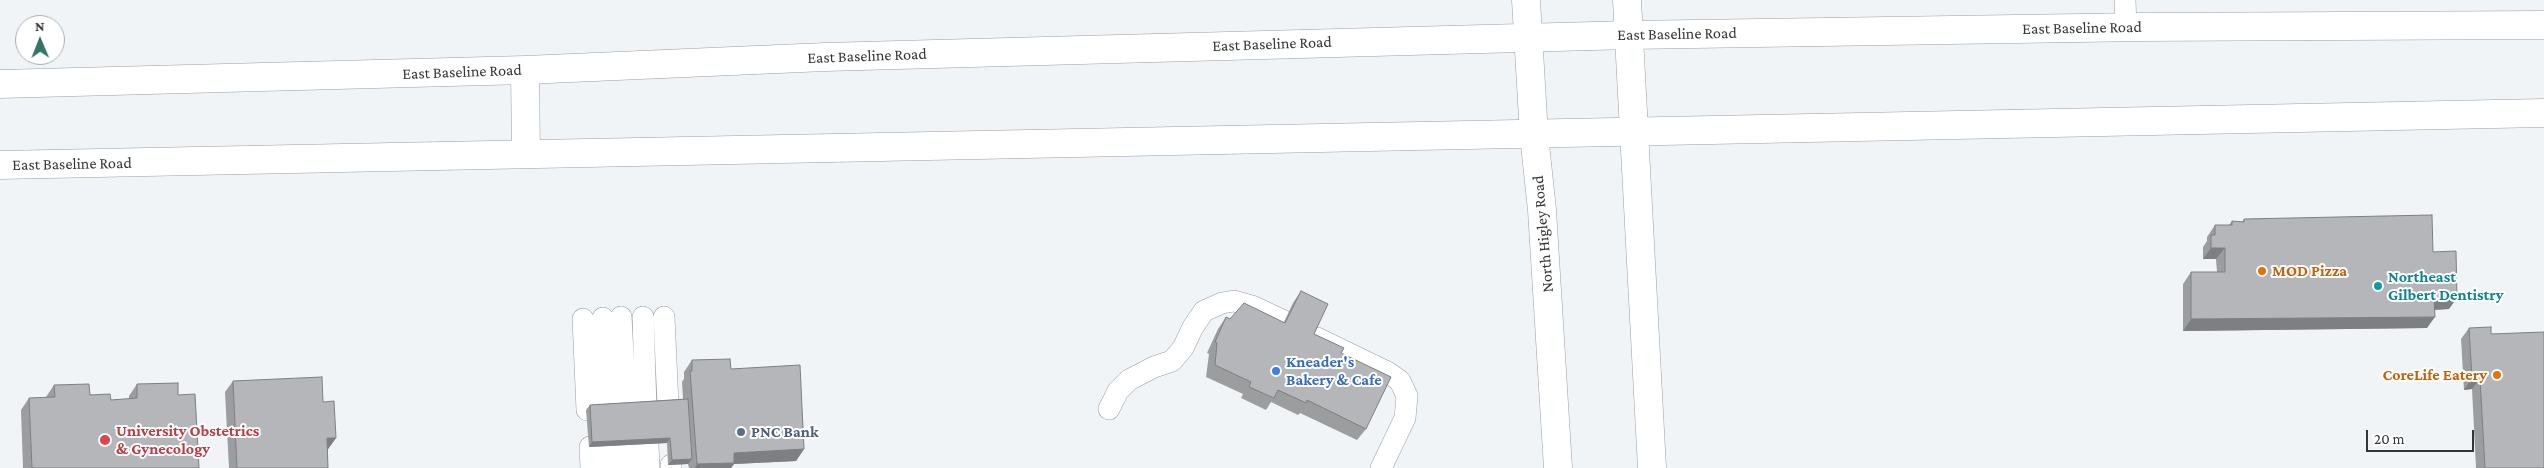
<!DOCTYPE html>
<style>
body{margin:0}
#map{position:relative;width:2544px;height:468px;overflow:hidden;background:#f1f4f7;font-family:"Crimson Pro",serif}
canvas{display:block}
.north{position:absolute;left:15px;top:15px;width:50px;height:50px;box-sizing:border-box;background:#fff;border:1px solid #aeaeaf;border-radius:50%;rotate:359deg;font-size:14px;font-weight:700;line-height:20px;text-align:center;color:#343536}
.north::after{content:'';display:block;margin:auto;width:18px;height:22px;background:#347565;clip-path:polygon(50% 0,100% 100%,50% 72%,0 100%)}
.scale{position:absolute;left:2366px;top:430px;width:108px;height:22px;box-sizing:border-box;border:2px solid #343536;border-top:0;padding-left:6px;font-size:15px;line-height:18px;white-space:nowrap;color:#343536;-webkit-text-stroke:4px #fff;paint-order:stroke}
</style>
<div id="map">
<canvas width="2544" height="468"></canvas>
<div class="north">N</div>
<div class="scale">20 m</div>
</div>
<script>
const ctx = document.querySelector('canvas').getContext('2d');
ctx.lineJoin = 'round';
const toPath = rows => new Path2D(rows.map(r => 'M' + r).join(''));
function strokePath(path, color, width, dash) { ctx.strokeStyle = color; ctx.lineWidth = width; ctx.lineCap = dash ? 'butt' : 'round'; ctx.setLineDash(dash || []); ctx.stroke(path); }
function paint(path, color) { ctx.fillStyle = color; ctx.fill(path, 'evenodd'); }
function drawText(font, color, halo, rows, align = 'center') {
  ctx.font = font + ' "Crimson Pro",serif'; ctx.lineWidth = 4; ctx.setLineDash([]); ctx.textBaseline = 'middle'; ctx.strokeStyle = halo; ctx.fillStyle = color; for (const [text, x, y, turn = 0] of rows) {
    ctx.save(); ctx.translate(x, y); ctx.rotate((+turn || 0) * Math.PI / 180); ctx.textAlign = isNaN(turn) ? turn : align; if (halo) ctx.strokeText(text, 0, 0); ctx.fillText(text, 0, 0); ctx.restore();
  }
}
const lane = toPath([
 [2125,0,2126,27],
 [621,317,626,408],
 [643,317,646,407],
 [664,317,668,405],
 [603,318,607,409],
 [583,319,587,410],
 [1317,338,1389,373,1400,381,1407,396,1405,418,1381,468],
 [1109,409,1118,391,1129,380,1154,367,1172,361,1183,348,1193,327,1204,311,1222,303,1234,301,1252,306,1284,321],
 [648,444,649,468],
 [628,445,629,468],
 [609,446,610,468],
 [590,447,591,468],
 [671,465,671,468]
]);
const secondary = toPath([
 [1526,0,1534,135,1542,210,1558,468],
 [1627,0,1652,468]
]);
const primary = toPath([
 [525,70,526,154],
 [0,84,525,70,825,57,1630,35,2143,27,2544,25],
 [0,165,2544,113]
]);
strokePath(lane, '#9c9ea1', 22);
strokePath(secondary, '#9c9ea1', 29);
strokePath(primary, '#9c9ea1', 29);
strokePath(lane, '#fff', 21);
strokePath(secondary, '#fff', 28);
strokePath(primary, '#fff', 28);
paint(toPath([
 [2244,219,2433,252,2449,309,2435,310,2427,328,2183,331,2183,284,2191,272,2217,272,2216,259,2203,259,2203,247,2207,241,2207,237,2215,225,2229,225,2232,221,2242,222],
 [1301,291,1314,334,1341,353,1366,429,1357,440,1300,413,1298,415,1271,402,1266,410,1241,398,1243,394,1206,377,1209,354,1207,353,1218,329,1226,317,1230,319,1284,322,1293,303],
 [2469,328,2491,334,2544,468,2476,468,2472,389,2464,390,2461,339],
 [692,360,731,369,804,449,796,461,734,464,731,468,689,468,688,464,668,465,667,443,589,447,586,410,590,405,683,399,682,382,684,379,684,372],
 [233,381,323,402,336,438,328,449,328,468,229,468,225,392],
 [137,384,199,468,23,468,21,410,29,398,46,397,54,385,111,400,129,399,129,396]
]), '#9b9d9f');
paint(toPath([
 [2211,248,2225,248,2216,259,2203,259],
 [2434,298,2457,298,2449,309,2426,310],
 [2435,317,2427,328,2183,331,2191,319],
 [2472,378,2480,378,2472,389,2464,390],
 [327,438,336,438,328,449,319,449],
 [670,438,667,443,589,447,592,442],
 [804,449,796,461,734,464,731,468,695,468,697,464,734,453],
 [692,459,688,464,668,465,672,460]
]), '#7e7f82');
const building = toPath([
 [2432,215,2433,252,2456,251,2457,298,2434,298,2435,317,2191,319,2191,272,2225,272,2225,248,2211,248,2211,235,2215,235,2215,225,2232,225,2232,221,2244,222,2244,219,2432,215],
 [1301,291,1328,304,1314,334,1344,348,1341,353,1391,377,1366,429,1307,400,1306,403,1278,390,1274,398,1249,387,1251,382,1215,365,1217,343,1215,342,1226,317,1230,319,1244,303,1285,323,1301,291],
 [2491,327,2491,334,2544,332,2544,468,2485,468,2480,378,2472,378,2469,328,2491,327],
 [730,359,731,369,800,365,804,449,734,453,734,463,697,464,690,371,692,371,692,360,730,359],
 [322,377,323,402,334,401,336,438,327,438,328,468,237,468,233,381,322,377],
 [178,383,178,395,195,394,199,468,32,468,29,398,55,397,54,385,89,384,90,395,110,394,111,400,137,398,137,384,178,383],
 [688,399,692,459,672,460,670,438,592,442,590,405,688,399]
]);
paint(building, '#b4b6b9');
strokePath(building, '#7e7f82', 1);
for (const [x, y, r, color] of [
 [2262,271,5,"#e8710a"],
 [2378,286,5,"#0f9aa8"],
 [1276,371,5,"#3f7fe0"],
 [2497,375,5,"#e8710a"],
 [741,432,5,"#5c6f8a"],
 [105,440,6,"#e0444e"]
]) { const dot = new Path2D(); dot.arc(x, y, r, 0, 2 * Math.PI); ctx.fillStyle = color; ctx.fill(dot); strokePath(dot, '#fff', 2); }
drawText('16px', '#343536', '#fff', [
 ["East Baseline Road",2082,28,-1],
 ["East Baseline Road",1677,34,-1],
 ["East Baseline Road",1272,44,-2],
 ["East Baseline Road",867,56,-2],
 ["East Baseline Road",462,72,-2],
 ["East Baseline Road",72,164,-1],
 ["North Higley Road",1543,234,-95]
]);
drawText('bold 16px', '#c56008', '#fff', [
 ["MOD Pizza",2272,271],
 ["CoreLife Eatery",2487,375,"right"]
], 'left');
drawText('bold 16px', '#0d838f', '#fff', [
 ["Northeast",2388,277],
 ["Gilbert Dentistry",2388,295]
], 'left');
drawText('bold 16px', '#366cbe', '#fff', [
 ["Kneader's",1286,362],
 ["Bakery & Cafe",1286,380]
], 'left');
drawText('bold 16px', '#be3a42', '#fff', [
 ["University Obstetrics",116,431],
 ["& Gynecology",116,449]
], 'left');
drawText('bold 16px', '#4e5e75', '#fff', [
 ["PNC Bank",751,432]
], 'left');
</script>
